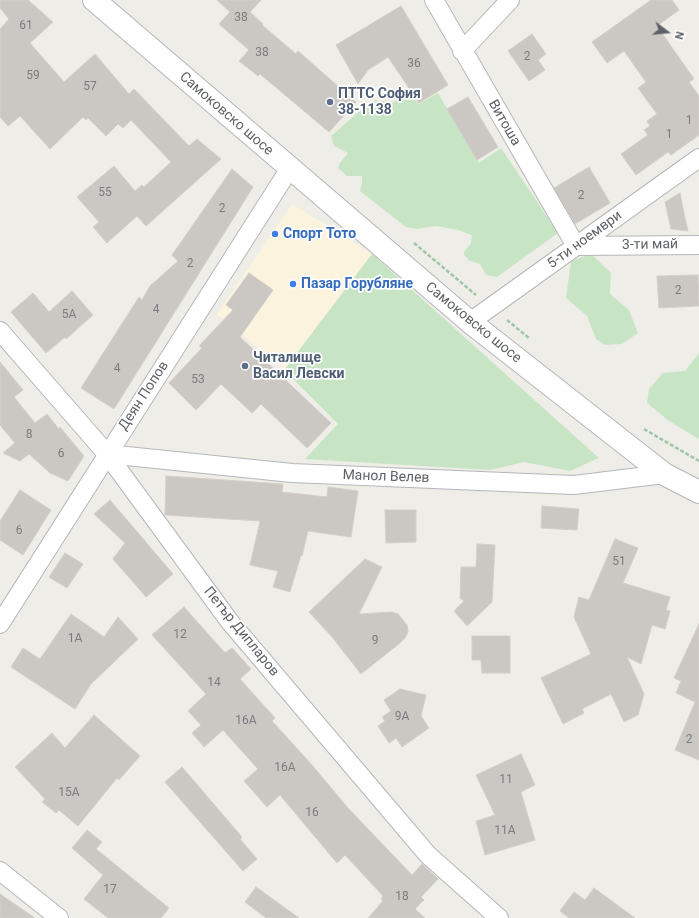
<!DOCTYPE html>
<meta charset="utf-8">
<style>
body{margin:0}
#map{position:relative;width:699px;height:918px;overflow:hidden;background:#efede7;font-family:Roboto,sans-serif}
canvas{display:block}
.north{position:absolute;left:647px;top:12px;width:40px;height:40px;-webkit-text-stroke:3px #fff;paint-order:stroke;rotate:106deg;font-size:11px;font-weight:700;line-height:16px;text-align:center;color:#5e6266}
.north::after{content:'';display:block;margin:auto;width:14px;height:18px;background:#5e6266;clip-path:polygon(50% 0,100% 100%,50% 72%,0 100%)}
</style>
<div id="map">
<canvas width="699" height="918"></canvas>
<div class="north">N</div>
</div>
<script>
const ctx = document.querySelector('canvas').getContext('2d');
ctx.lineJoin = 'round';
function paint(path, color) { ctx.fillStyle = color; ctx.fill(path, 'evenodd'); }
const toPath = rows => new Path2D(rows.map(r => 'M' + r).join(''));
function strokePath(path, color, width, dash) { ctx.strokeStyle = color; ctx.lineWidth = width; ctx.lineCap = dash ? 'butt' : 'round'; ctx.setLineDash(dash || []); ctx.stroke(path); }
function drawText(font, color, halo, rows, align = 'center') {
  ctx.font = font + ' Roboto,sans-serif'; ctx.lineWidth = 3.5; ctx.setLineDash([]); ctx.textBaseline = 'middle'; ctx.strokeStyle = halo; ctx.fillStyle = color; for (const [text, x, y, turn = 0] of rows) {
    ctx.save(); ctx.translate(x, y); ctx.rotate((+turn || 0) * Math.PI / 180); ctx.textAlign = isNaN(turn) ? turn : align; if (halo) ctx.strokeText(text, 0, 0); ctx.fillText(text, 0, 0); ctx.restore();
  }
}
paint(toPath([
 [292,204,372,254,284,370,217,314]
]), '#fcf3df');
paint(toPath([
 [438,93,479,163,501,148,558,233,497,277,486,275,480,264,470,261,464,255,464,252,471,243,472,235,458,230,436,226,417,229,406,227,360,191,362,182,362,176,347,176,338,168,340,163,348,153,334,146,331,136,363,108,376,100,380,102,385,101,392,103,401,98,407,100,413,98,419,104],
 [372,254,599,458,570,471,524,462,490,470,305,459,338,424,284,370],
 [591,254,611,273,610,294,629,310,638,333,622,344,605,345,596,339,587,316,566,298,571,261],
 [699,353,699,439,669,421,647,403,649,389,663,373,685,371]
]), '#c7e5c5');
const building = toPath([
 [0,0,28,0,53,22,30,43,64,82,95,54,129,94,134,89,189,146,197,139,221,159,146,226,137,216,107,243,93,227,99,222,77,197,114,166,135,191,142,185,144,187,171,162,131,120,123,128,118,124,106,136,88,118,86,120,83,117,50,149,20,116,8,126,0,117,0,29,9,19,0,8,0,0],
 [217,0,261,0,250,12,263,24,262,25,296,54,298,51,356,102,329,132,260,74,258,76,239,61,249,50,219,24,230,12,217,0],
 [651,0,672,0,679,10,657,26,694,79,689,82,699,96,699,135,671,155,668,152,636,175,621,154,648,135,644,130,650,126,647,121,657,114,638,88,646,82,624,51,607,63,592,42,651,0],
 [401,6,448,85,419,103,388,57,368,70,358,84,336,45,401,6],
 [532,34,546,54,538,60,545,70,529,81,508,51,532,34],
 [468,97,498,147,477,160,447,109,468,97],
 [589,167,610,203,575,224,554,188,589,167],
 [232,169,253,187,114,409,81,388,139,297,142,300,150,286,178,261,172,255,232,169],
 [680,193,685,218,688,231,671,229,665,202,680,193],
 [249,273,273,290,240,337,331,423,307,448,261,404,252,413,221,384,196,410,169,383,202,348,199,346,233,310,226,305,249,273],
 [698,275,699,306,659,308,657,276,698,275],
 [72,291,93,315,66,339,65,337,46,353,11,312,33,293,49,312,72,291],
 [0,362,23,390,14,397,35,423,47,414,59,429,60,427,84,456,68,481,50,473,29,454,20,461,3,453,15,443,0,425,0,362],
 [166,476,283,484,282,492,327,497,328,487,358,491,351,537,308,531,302,556,301,555,290,592,273,587,278,571,250,565,260,521,165,515,166,476],
 [20,490,51,510,23,555,0,540,0,521,20,490],
 [110,500,173,574,146,597,113,559,125,543,94,514,110,500],
 [542,506,579,509,577,530,541,528,542,506],
 [385,510,416,510,416,542,386,543,385,510],
 [615,539,638,548,623,583,670,597,666,610,670,611,665,629,652,625,641,664,627,657,644,694,638,715,624,722,611,694,582,709,584,713,563,724,541,678,591,654,574,617,579,597,589,600,615,539],
 [477,544,495,545,492,602,467,626,454,611,464,601,460,598,461,567,476,567,477,544],
 [65,553,83,564,67,588,49,577,65,553],
 [365,559,382,567,359,614,392,612,398,614,407,625,408,632,405,638,400,643,361,674,332,637,309,612,365,559],
 [184,607,225,653,232,648,251,669,240,679,275,718,272,721,312,765,348,808,412,875,422,864,438,879,421,897,424,900,415,909,425,918,368,918,383,901,381,899,383,896,345,855,337,863,280,795,267,807,244,781,258,769,223,730,204,747,192,733,201,725,188,711,206,694,152,635,184,607],
 [71,614,104,637,118,617,138,639,91,684,75,709,11,667,23,648,40,659,71,614],
 [699,624,699,760,675,750,695,702,676,693,681,681,674,678,699,624],
 [472,636,510,636,510,673,482,673,481,660,472,660,472,636],
 [400,689,426,695,421,716,429,728,402,747,396,738,389,743,378,726,385,721,382,717,391,711,384,700,400,689],
 [94,715,140,756,119,780,117,778,78,826,59,810,56,813,42,802,45,799,15,767,52,733,65,748,94,715],
 [521,754,535,785,521,792,535,840,485,855,476,821,495,815,476,775,521,754],
 [182,767,242,837,240,839,257,859,243,871,165,782,182,767],
 [87,830,102,842,96,849,169,908,161,918,108,918,84,899,103,875,72,848,87,830],
 [256,887,299,918,266,918,245,902,256,887],
 [594,888,635,918,569,918,560,911,574,892,585,900,594,888],
 [0,894,35,918,0,918,0,894]
]);
paint(building, '#cbc8c4');
strokePath(building, '#d4cec5', 1);
const minor = toPath([
 [434,0,576,246,699,245],
 [462,51,510,0],
 [470,322,699,158],
 [0,331,107,454,230,622,428,855,499,918],
 [107,454,292,473,574,485,664,474],
 [0,624,290,168],
 [0,871,59,918]
]);
const secondary = toPath([
 [94,0,470,322,664,474,699,492]
]);
strokePath(minor, '#b4b7ba', 20);
strokePath(secondary, '#b3b6ba', 24);
strokePath(toPath([
 [414,243,476,295],
 [507,320,529,338],
 [644,429,699,461]
]), '#9ec6a7', 2.5, [4, 2]);
strokePath(minor, '#fff', 18);
strokePath(secondary, '#fff', 22);
for (const [x, y, r, color] of [
 [330,102,4,"#5c6f8a"],
 [275,234,4,"#3f7fe0"],
 [293,284,4,"#3f7fe0"],
 [245,366,4,"#5c6f8a"]
]) { const dot = new Path2D(); dot.arc(x, y, r, 0, 2 * Math.PI); ctx.fillStyle = color; ctx.fill(dot); strokePath(dot, '#fff', 1.5); }
drawText('12px', '#797c7e', null, [
 ["38",241,18],
 ["61",26,26],
 ["38",262,53],
 ["2",527,57],
 ["36",414,64],
 ["59",33,76],
 ["57",90,87],
 ["1",689,121],
 ["1",669,135],
 ["55",105,193],
 ["2",581,196],
 ["2",222,209],
 ["2",190,264],
 ["2",678,291],
 ["4",156,310],
 ["5А",69,315],
 ["4",117,369],
 ["53",198,380],
 ["8",29,435],
 ["6",61,454],
 ["6",19,531],
 ["51",619,562],
 ["12",180,635],
 ["1А",75,639],
 ["9",375,641],
 ["14",214,683],
 ["9А",402,717],
 ["16А",246,721],
 ["2",689,740],
 ["16А",285,768],
 ["11",506,780],
 ["15А",69,793],
 ["16",312,813],
 ["11А",505,831],
 ["17",110,890],
 ["18",402,897]
]);
drawText('bold 14px', '#4e5e75', '#fff', [
 ["ПТТС София",338,94],
 ["38-1138",338,110],
 ["Читалище",253,358],
 ["Васил Левски",253,374]
], 'left');
drawText('14px', '#5e6266', '#fff', [
 ["Самоковско шосе",226,114,41],
 ["Витоша",504,123,60],
 ["5-ти ноември",585,240,-36],
 ["3-ти май",650,245,-1],
 ["Самоковско шосе",473,323,39],
 ["Деян Попов",144,396,-57],
 ["Манол Велев",386,477,2],
 ["Петър Дипларов",241,632,51]
]);
drawText('bold 14px', '#366cbe', '#fff', [
 ["Спорт Тото",283,234],
 ["Пазар Горубляне",301,284]
], 'left');
</script>
